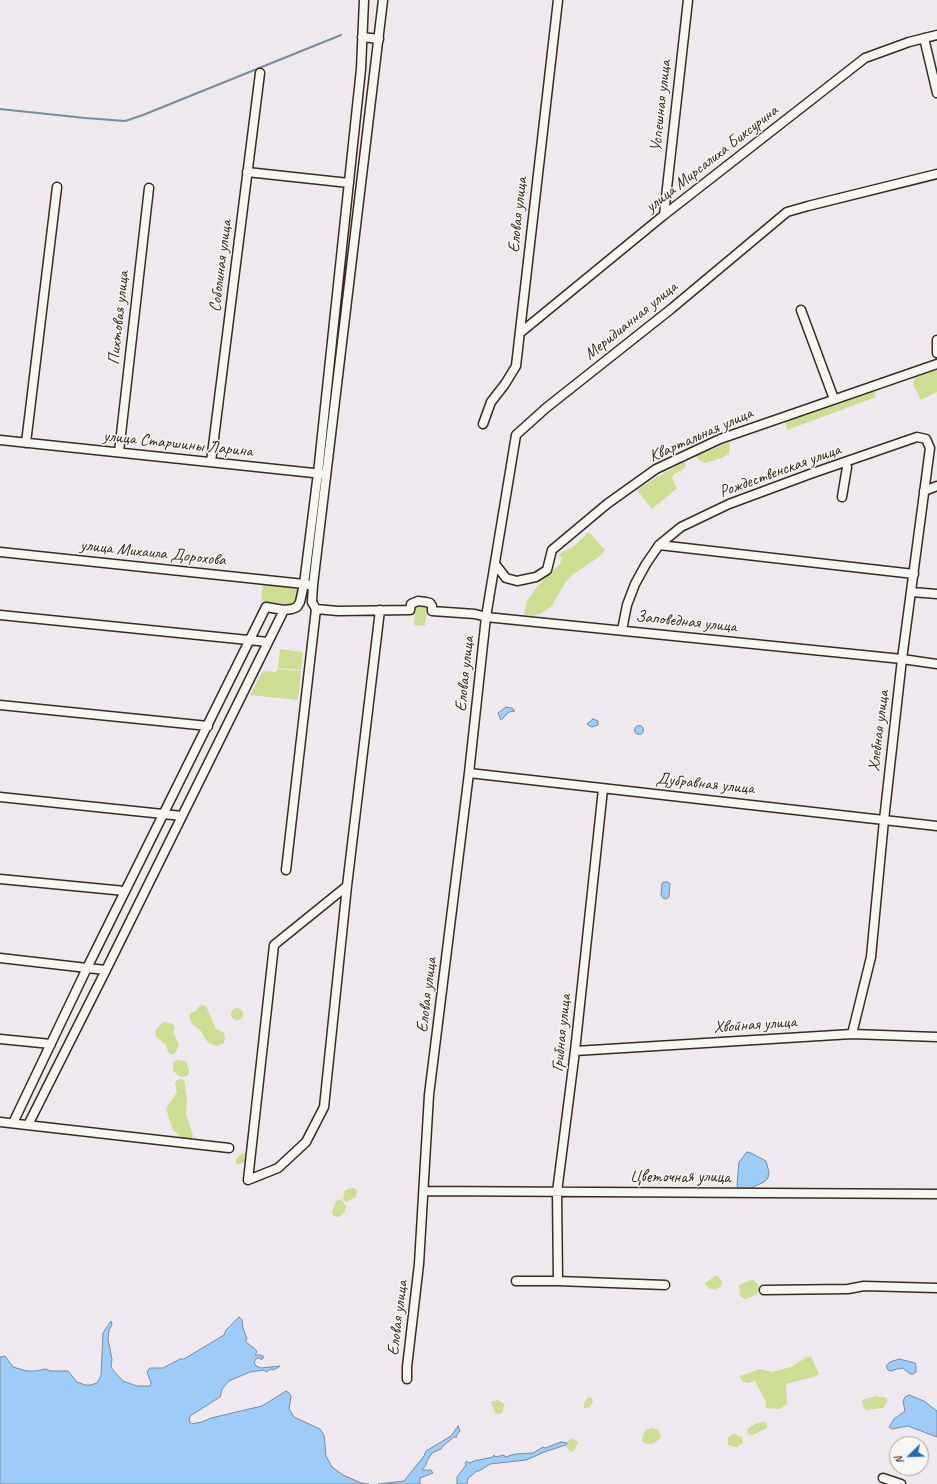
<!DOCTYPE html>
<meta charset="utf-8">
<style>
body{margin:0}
#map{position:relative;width:937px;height:1484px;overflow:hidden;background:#efe9ef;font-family:Caveat,sans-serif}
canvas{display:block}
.north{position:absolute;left:889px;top:1436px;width:40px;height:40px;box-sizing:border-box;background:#f6f6f2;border:1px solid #aba49d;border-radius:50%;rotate:247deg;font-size:11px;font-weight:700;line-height:16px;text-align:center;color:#3b2a1e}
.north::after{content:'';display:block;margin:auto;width:14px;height:18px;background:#1f6fb2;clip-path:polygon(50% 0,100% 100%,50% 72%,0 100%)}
</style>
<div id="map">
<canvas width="937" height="1484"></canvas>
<div class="north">N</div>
</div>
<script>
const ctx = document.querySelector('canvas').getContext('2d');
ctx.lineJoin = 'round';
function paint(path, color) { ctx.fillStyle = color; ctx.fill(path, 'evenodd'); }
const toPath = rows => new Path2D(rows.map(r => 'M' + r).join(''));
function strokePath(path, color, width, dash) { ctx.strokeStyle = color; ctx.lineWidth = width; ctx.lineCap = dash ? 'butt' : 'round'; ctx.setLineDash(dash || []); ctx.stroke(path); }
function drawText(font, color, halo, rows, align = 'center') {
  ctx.font = font + ' Caveat,sans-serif'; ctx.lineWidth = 3; ctx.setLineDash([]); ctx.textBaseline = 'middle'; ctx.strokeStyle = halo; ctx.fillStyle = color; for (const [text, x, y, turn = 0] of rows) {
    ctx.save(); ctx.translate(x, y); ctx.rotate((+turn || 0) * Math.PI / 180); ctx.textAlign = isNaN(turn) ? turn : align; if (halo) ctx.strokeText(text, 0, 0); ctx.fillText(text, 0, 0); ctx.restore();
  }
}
paint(toPath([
 [937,369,937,392,921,400,913,385,915,376],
 [874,390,876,397,787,430,785,422],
 [730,442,729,454,721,458,706,463,700,461,696,456],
 [684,462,686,464,684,469,674,474,672,478,677,488,652,509,637,490,657,477],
 [589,532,605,550,599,557,572,575,565,583,552,606,540,614,532,616,524,614,527,601,538,585,560,564,562,557,558,556,562,552,573,547],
 [263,584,294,587,299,589,298,602,292,605,261,601],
 [416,605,427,606,425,626,414,625],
 [280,649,303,652,301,670,278,668],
 [277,669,301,671,298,700,250,695,263,671,276,672],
 [200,1005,206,1006,216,1029,224,1033,225,1038,224,1043,217,1046,210,1044,205,1039,201,1031,192,1024,189,1017,191,1013,196,1011],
 '231 1014a6 6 0 1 1 12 0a6 6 0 1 1-12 0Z',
 [164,1022,173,1024,175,1029,173,1032,179,1045,177,1050,173,1055,168,1052,166,1045,156,1037,155,1032,158,1027],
 [176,1060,186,1061,189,1070,189,1073,187,1076,181,1077,177,1075,173,1070,173,1063],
 [180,1079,184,1080,187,1100,186,1114,193,1136,191,1140,186,1142,173,1130,166,1109,177,1092,175,1084,177,1080],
 [246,1152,250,1152,247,1161,238,1165,236,1163,236,1159,240,1155],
 [352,1188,356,1189,357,1192,356,1197,346,1202,343,1199,344,1194,345,1190],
 [341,1199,346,1206,345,1211,341,1216,337,1217,333,1216,332,1212,336,1201],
 [717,1275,722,1281,721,1286,715,1290,708,1288,705,1283],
 [753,1279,760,1288,756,1295,745,1299,740,1296,739,1285],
 [807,1357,811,1357,819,1374,813,1377,786,1384,787,1404,780,1409,766,1408,766,1402,755,1381,748,1383,743,1382,740,1376,760,1369,772,1372,791,1367],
 [876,1396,887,1398,887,1402,883,1408,866,1410,863,1406,862,1400],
 [588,1397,591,1398,593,1401,590,1407,586,1408,584,1408,584,1403],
 [498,1400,504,1404,503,1411,500,1414,495,1413,491,1402],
 [762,1422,767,1423,767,1428,753,1435,748,1434,747,1429,757,1423],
 [652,1428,659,1430,661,1438,653,1444,646,1444,642,1441,643,1435,646,1430],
 [734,1434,742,1437,743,1443,737,1447,733,1447,728,1445,728,1437],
 [572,1438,578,1442,574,1451,571,1452,566,1447,567,1442]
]), '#cddd92');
const water = toPath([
 [506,707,512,708,515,711,509,712,501,720,498,713,506,707],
 [593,719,598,721,598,725,592,727,588,725,587,724,589,722,593,719],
 '634.5 730a4.5 4.5 0 1 1 9 0a4.5 4.5 0 1 1-9 0Z',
 [664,882,668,882,670,884,669,897,666,899,663,898,661,895,662,883,664,882],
 [747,1152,751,1153,766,1161,769,1172,768,1178,764,1182,751,1188,738,1189,737,1185,739,1162,747,1152],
 [239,1317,242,1320,243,1328,247,1339,245,1341,256,1350,257,1352,255,1355,261,1355,264,1357,261,1360,261,1358,257,1358,254,1362,256,1366,261,1368,280,1366,279,1367,273,1370,271,1369,266,1372,264,1370,250,1372,229,1381,222,1389,220,1397,190,1416,189,1420,191,1424,202,1422,211,1418,262,1406,286,1391,289,1393,291,1396,289,1409,294,1417,320,1429,324,1435,326,1456,332,1467,343,1475,361,1483,369,1484,0,1484,0,1357,5,1356,13,1367,27,1371,35,1371,46,1369,50,1371,68,1371,77,1382,85,1385,91,1385,97,1383,101,1376,103,1333,111,1321,112,1325,109,1330,108,1339,112,1359,111,1367,113,1370,123,1381,137,1386,150,1386,151,1383,147,1372,150,1368,163,1368,180,1359,184,1359,224,1335,226,1330,239,1317],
 [899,1359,915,1363,916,1366,916,1372,913,1374,910,1374,903,1368,897,1369,891,1371,888,1370,886,1366,890,1362,899,1359],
 [909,1395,924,1401,937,1411,937,1437,908,1426,892,1429,889,1427,894,1419,905,1411,903,1401,905,1397,909,1395],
 [458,1426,460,1431,456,1436,457,1437,454,1437,443,1446,441,1449,432,1453,427,1461,426,1465,422,1470,431,1470,433,1473,420,1478,420,1484,378,1484,404,1481,424,1456,426,1451,451,1436,458,1426],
 [561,1442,567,1443,566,1445,547,1451,526,1460,490,1464,479,1471,477,1471,471,1476,468,1478,467,1484,457,1484,457,1477,466,1465,465,1463,467,1461,469,1463,477,1460,479,1460,493,1457,494,1455,495,1457,504,1455,505,1457,516,1454,533,1453,543,1447,545,1448,561,1442]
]);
paint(water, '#9dccf9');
strokePath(water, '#768ba1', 1);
strokePath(toPath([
 [0,109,85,118,125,121,143,115,341,35]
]), '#768ba1', 2);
const minor = toPath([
 [383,0,313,585,312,602,316,609,338,611,410,610,411,604,418,601,426,602,430,603,432,606,432,611,475,614,486,617,902,659,937,664],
 [362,37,379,39],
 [924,38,937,93],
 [247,172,349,183],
 [664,215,688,0],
 [801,310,834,399],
 [520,333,664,215,865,58,909,42,937,35],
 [937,340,937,353],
 [483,424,491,402,505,384,516,366,558,0],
 [0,440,323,474],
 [26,443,57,187],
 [119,452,149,188],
 [211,462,260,73],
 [924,491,937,486],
 [842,497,847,467,845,462],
 [659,545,914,574],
 [0,552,304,584,300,602,297,607,292,609,284,610,266,607,87,968,106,970,284,610],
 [495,564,506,578,517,581,536,577,547,570,552,550,607,504,656,469,720,439,937,364],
 [309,585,304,584,318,473,361,69,364,0],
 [912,592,937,594],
 [0,615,268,642],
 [622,630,627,605,635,584,646,564,659,545,681,527,729,504,810,474,917,437,926,439,930,448,902,659,884,820,871,957,852,1034],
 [0,705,208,726],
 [469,773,937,826],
 [0,797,182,816],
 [286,870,316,609],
 [0,879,125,891],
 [347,886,274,945,248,1180,278,1168,306,1142,324,1107,347,886,380,610],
 [0,958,87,968,13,1123],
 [0,1039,51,1044],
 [575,1051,852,1034,937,1037],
 [0,1122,229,1148],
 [28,1125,106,970],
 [424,1191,937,1194],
 [516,1281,558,1281,665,1285],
 [558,1281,557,1192,575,1051,603,789],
 [764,1290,848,1289,864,1286,937,1288],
 [407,1379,407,1367,419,1264,429,1095,469,773,486,617,516,435,546,408,671,309,787,212,808,206,937,174],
 [883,1478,901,1484]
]);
strokePath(minor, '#3b2a1e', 11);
strokePath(minor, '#f6f6f2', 8);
drawText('17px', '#3b2a1e', '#f6f6f2', [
 ["Успешная улица",661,106,-84],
 ["улица Мирсалиха Биксурина",712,159,-38],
 ["Еловая улица",518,215,-84],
 ["Соболиная улица",221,266,-83],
 ["Пихтовая улица",119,318,-84],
 ["Меридианная улица",631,321,-39],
 ["Квартальная улица",701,435,-24],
 ["улица Старшины Ларина",178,444,6],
 ["Рождественская улица",780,471,-20],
 ["улица Михаила Дорохова",153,553,6],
 ["Заповедная улица",686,622,6],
 ["Еловая улица",465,674,-84],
 ["Хлебная улица",879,731,-83],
 ["Дубравная улица",705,784,6],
 ["Еловая улица",427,995,-83],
 ["Хвойная улица",755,1025,-4],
 ["Грибная улица",562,1033,-84],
 ["Цветочная улица",680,1178],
 ["Еловая улица",398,1318,-83]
]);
</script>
